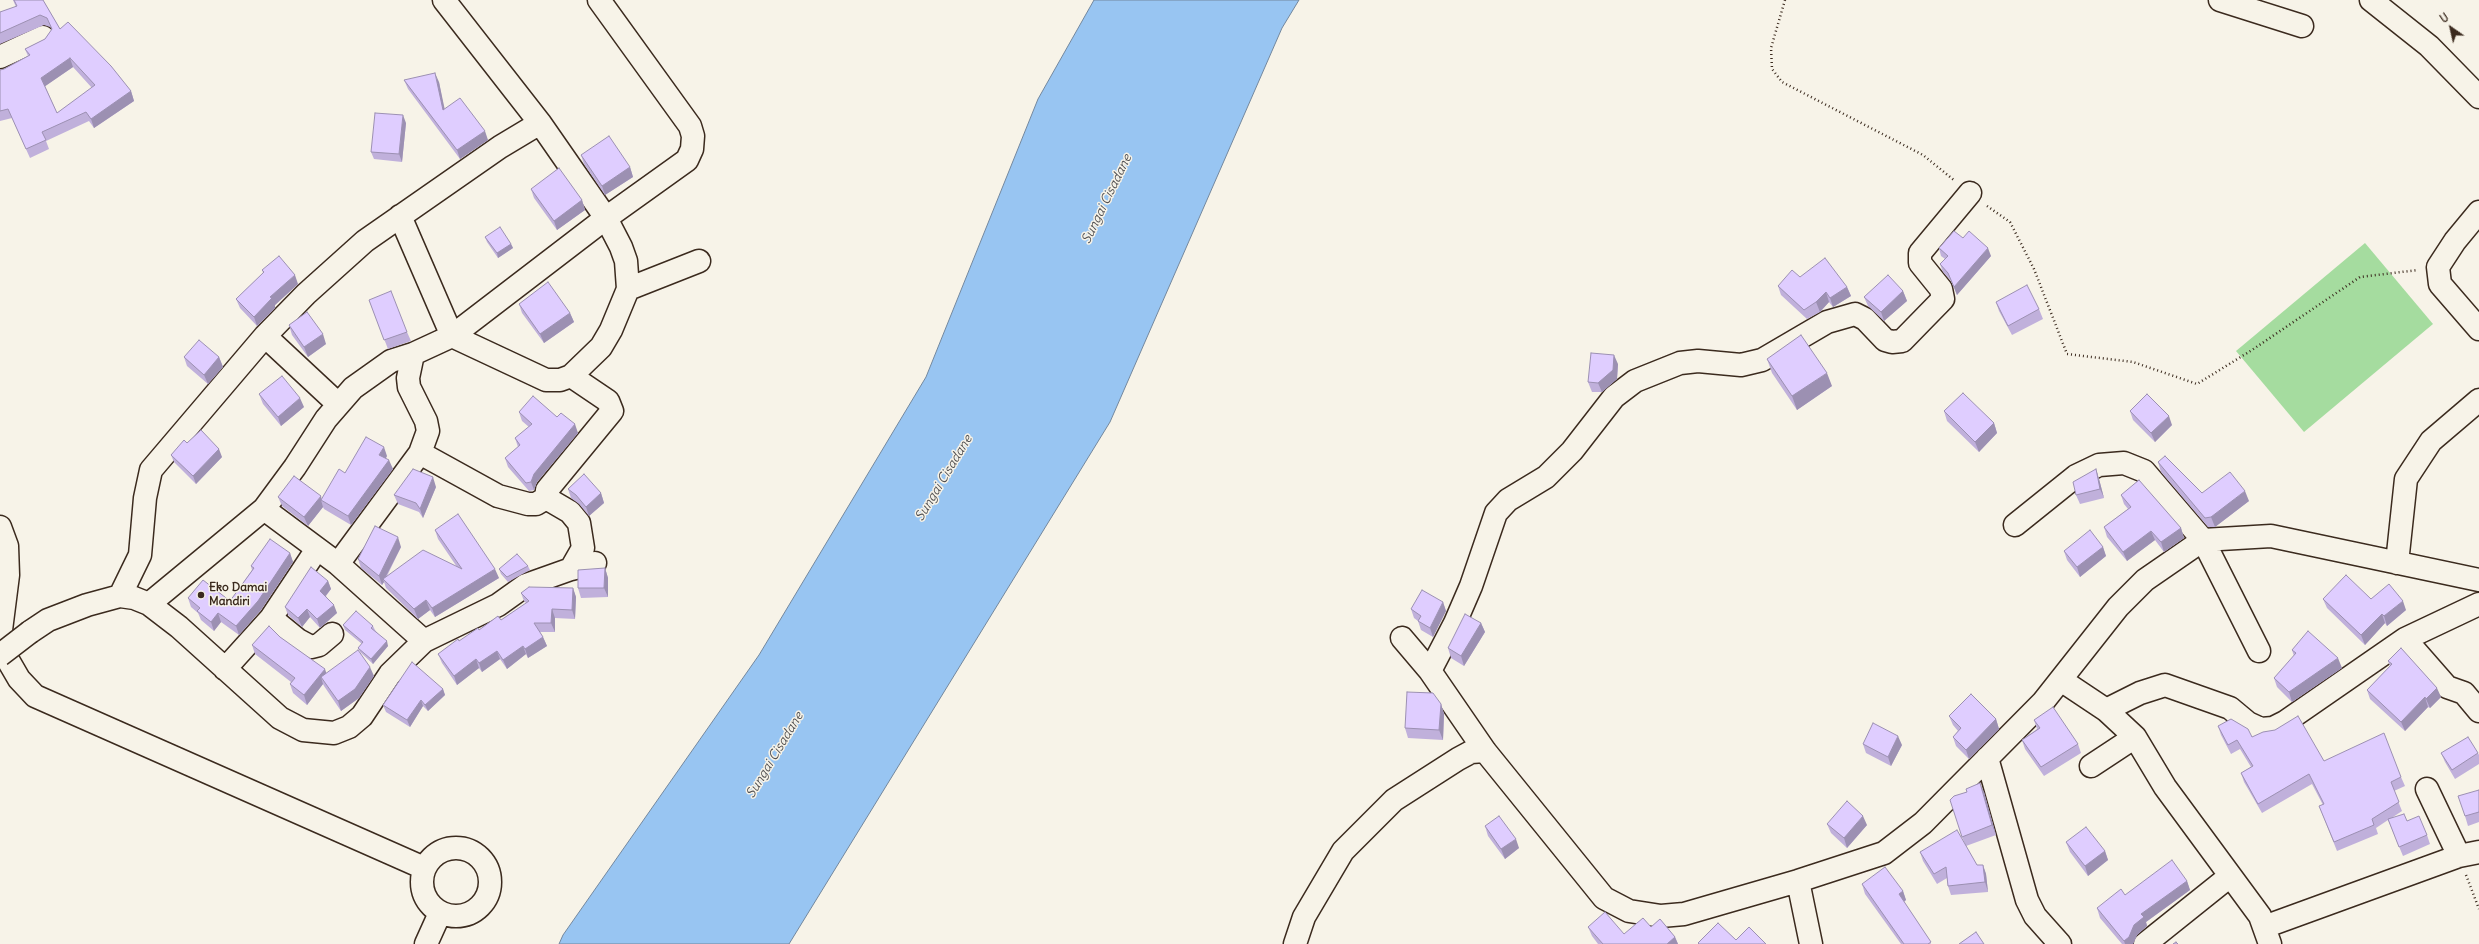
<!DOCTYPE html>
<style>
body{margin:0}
#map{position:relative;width:2479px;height:944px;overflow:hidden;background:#f7f3e8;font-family:Delius,sans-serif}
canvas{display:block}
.north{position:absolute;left:2431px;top:8px;width:40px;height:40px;-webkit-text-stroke:3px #f7f3e8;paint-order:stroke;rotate:326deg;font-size:11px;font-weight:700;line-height:16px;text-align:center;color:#3b2a1e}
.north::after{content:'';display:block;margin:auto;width:14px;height:18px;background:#3b2a1e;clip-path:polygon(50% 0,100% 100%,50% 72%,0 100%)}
</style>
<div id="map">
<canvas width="2479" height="944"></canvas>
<div class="north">U</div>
</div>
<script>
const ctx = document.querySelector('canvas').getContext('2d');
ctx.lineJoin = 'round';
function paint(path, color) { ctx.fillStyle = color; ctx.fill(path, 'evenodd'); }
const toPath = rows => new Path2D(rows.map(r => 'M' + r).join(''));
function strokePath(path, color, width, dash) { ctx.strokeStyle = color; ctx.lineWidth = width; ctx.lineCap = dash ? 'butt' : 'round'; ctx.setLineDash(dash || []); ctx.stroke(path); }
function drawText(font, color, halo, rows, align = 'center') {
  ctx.font = font + ' Delius,sans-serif'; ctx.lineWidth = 3; ctx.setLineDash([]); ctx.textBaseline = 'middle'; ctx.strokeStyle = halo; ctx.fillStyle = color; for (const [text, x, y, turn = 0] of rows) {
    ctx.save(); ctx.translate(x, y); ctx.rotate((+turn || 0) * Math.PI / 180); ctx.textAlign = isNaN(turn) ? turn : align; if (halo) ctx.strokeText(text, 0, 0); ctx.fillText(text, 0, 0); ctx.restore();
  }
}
paint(toPath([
 [2365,243,2433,324,2304,432,2236,351]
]), '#a5dc9f');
const water = toPath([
 [1094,0,1299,0,1282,28,1110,422,789,944,559,944,563,935,759,655,926,377,1038,99,1094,0]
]);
paint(water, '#98c5f2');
strokePath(water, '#73879d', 1);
const minor = toPath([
 [2220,0,2302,26],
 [2371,0,2429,46,2479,97],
 [0,57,43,37],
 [2479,212,2455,241,2438,267,2440,284,2479,329],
 [400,216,452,336,546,380,560,380,571,376,601,347,611,330,628,289,626,261,621,247,606,218,687,160,692,149,693,136,690,126,599,0],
 [628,289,699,261],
 [265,336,338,404],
 [420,453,498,496,528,504,536,504,546,498],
 [264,509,338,564,424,641],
 [2015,525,2076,476,2099,465,2124,463,2144,471,2203,540,2259,651],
 [0,527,7,546,8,575,1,630,8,660,19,679,35,696,424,868],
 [2397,563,2406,479,2431,441,2479,400],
 [338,564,420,453,428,431,426,421,409,387,408,378,413,354],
 [571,569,583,548,579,523,570,512,546,498,547,490,612,411,608,401,571,376],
 [120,596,140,555,145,498,151,470,265,336,306,294,365,241,500,147,540,123,444,0],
 [149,604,264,509,295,467,326,419,353,388,391,361,413,354,452,336,606,218,540,123],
 [271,618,298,640,311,647,319,645,332,634],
 [30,632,48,620,87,605,120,596,134,598,149,604,179,627,280,718,303,730,334,733,349,727,362,716,390,674,424,641,498,605,526,585,571,569,595,563],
 [1402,638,1430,671,1485,751,1604,898,1629,911,1661,916,1684,914,1798,881,1884,853,1923,823,2043,702,2118,607,2145,580,2203,540,2271,536,2479,580],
 [2405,639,2447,687,2464,693,2479,711],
 [225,669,271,618,317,549],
 [1430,671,1455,623,1471,586,1496,513,1508,500,1546,477,1572,451,1614,397,1635,381,1680,363,1698,361,1741,365,1762,360,1827,322,1855,314,1865,319,1885,340,1892,342,1902,341,1943,299,1941,289,1920,263,1920,253,1970,193],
 [2061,680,2106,710,2135,737,2165,787,2260,916,2270,944],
 [2106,710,2140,693,2165,685,2230,708,2248,723,2261,729,2273,728,2285,722,2405,639,2479,604],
 [1987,758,2027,900,2035,916,2060,944],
 [2091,766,2135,737],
 [2427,789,2459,856],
 '422 882a34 34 0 1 1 68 0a34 34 0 1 1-68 0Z',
 [1798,881,1811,944],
 [2264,927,2459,856,2479,852],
 [426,944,440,913],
 [1295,944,1304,917,1343,851,1394,800,1458,759,1471,752,1485,751],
 [2145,944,2230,876]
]);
strokePath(minor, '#3b2a1e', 25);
strokePath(toPath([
 [1785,0,1771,48,1772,69,1782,82,1923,155,1955,181],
 [1987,206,2010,222,2034,269,2067,354,2133,362,2197,384,2252,350,2360,277,2418,270],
 [2466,875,2479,909]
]), '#3b2a1e', 2.5, [1, 3]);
strokePath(minor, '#f7f3e8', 22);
const minorBridge = toPath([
 [0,655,30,632]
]);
strokePath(minorBridge, '#3b2a1e', 25, []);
strokePath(minorBridge, '#f7f3e8', 22);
paint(toPath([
 [13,0,43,0,60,29,131,91,134,101,94,128,89,121,46,141,49,149,30,158,12,118,0,121,0,70,4,69,28,56,25,49,45,39,52,29,50,27,44,25,0,44,0,12,16,7],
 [73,67,92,88,57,113,45,86],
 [404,80,439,82,444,109,488,140,460,159,408,89],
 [406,123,402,162,374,159,371,152],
 [581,155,630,167,633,177,605,195,584,164],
 [531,189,582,200,585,210,557,230,534,198],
 [485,237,511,244,513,248,498,258,487,242],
 [1963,238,1991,256,1957,295,1951,281,1943,272,1940,264,1945,259,1941,256,1939,248],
 [262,270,298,284,275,305,275,308,257,326,240,308,236,299,263,273],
 [1800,277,1847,287,1851,296,1833,307,1829,302,1820,312,1807,319,1781,295,1778,286],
 [1903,291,1907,301,1884,321,1868,306,1864,297],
 [369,300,407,332,411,341,388,349],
 [1996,302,2039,309,2043,319,2012,335,1999,311],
 [519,304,570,313,574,322,544,343,522,313],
 [289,325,326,344,308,357,292,335],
 [184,357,219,357,223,367,208,384,187,366],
 [1767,359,1832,386,1797,410,1772,373],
 [1618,364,1617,379,1602,392,1592,392,1588,382],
 [259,394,304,407,281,426,263,404],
 [1944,411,1994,423,1997,433,1979,452,1947,421],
 [2130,411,2172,425,2155,442,2133,420],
 [519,412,557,417,578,433,537,482,534,490,529,491,508,467,505,458,518,447,515,438,529,427,522,421],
 [187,443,222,457,196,484,174,462,171,455],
 [387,456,386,458,393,469,351,525,324,509,323,507,308,526,282,506,278,497,322,499,345,473],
 [2158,462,2202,493,2249,501,2215,527,2208,527,2161,472],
 [2096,469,2099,479,2104,498,2080,504,2076,495],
 [436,487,423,518,419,512,398,504,394,495],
 [568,489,601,493,604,503,589,516,579,504,571,498],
 [2121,495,2181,528,2184,538,2164,552,2155,540,2127,561,2107,537,2104,527,2128,509,2124,504],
 [435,530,499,578,435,617,430,610,418,619,386,588,384,582,382,585,361,568,358,559,401,547,387,576,457,567,438,539],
 [2103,547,2106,556,2080,577,2067,560,2064,551],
 [290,553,293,562,261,610,239,635,221,622,214,631,201,620,198,613,191,607,188,598,230,601,252,570,251,566],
 [528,566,530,570,508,582,501,574,499,569],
 [605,568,608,578,608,597,581,598,578,588],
 [328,581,331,589,326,596,337,613,320,628,310,617,302,627,288,615,285,607],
 [573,588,576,597,575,619,555,618,555,632,540,632,543,637,547,646,528,658,526,654,507,669,500,659,482,672,479,668,457,685,442,663,438,654,479,630,501,620,526,603,524,601,521,593],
 [2323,599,2371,599,2406,610,2387,626,2385,623,2365,645,2327,608],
 [1443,602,1446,611,1433,637,1421,630,1418,621,1414,618,1411,609],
 [1481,623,1485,632,1464,666,1451,658,1448,648],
 [343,625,373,626,375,630,388,646,373,664,360,652,358,648,362,644,345,630],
 [280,637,326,673,374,676,359,698,341,711,324,686,323,684,307,705,293,693,290,684,291,682,255,654,252,645],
 [2292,650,2342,668,2292,702,2277,687,2274,678,2294,656],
 [2388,661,2441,697,2430,708,2428,707,2405,731,2370,699,2367,690,2390,666],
 [443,689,445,695,428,711,423,706,410,727,386,712,383,705],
 [1441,704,1444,714,1443,740,1408,738,1405,728],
 [1949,716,1996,719,1999,729,1969,759,1956,746,1953,737,1958,731,1953,725],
 [2034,720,2078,744,2081,753,2044,776,2025,749,2022,740,2037,729],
 [2218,726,2324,761,2401,777,2405,786,2394,791,2402,811,2393,817,2407,821,2427,835,2430,844,2403,856,2388,820,2376,828,2378,834,2337,851,2319,806,2323,805,2312,784,2262,813,2244,782,2241,773,2251,767,2240,749,2231,754,2221,735],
 [1863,744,1902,745,1891,766,1866,753],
 [2441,753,2478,753,2479,755,2479,764,2455,779,2445,762],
 [2479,790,2479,822,2468,826,2465,816],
 [1984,792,1996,835,1966,846,1977,865,1983,865,1986,874,1988,892,1951,895,1948,886,1947,878,1937,884,1923,861,1920,852,1965,844,1962,837],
 [1827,824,1867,825,1847,848,1831,833],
 [1485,826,1519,848,1505,859,1488,836],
 [2066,842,2105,851,2108,860,2088,876,2070,852],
 [2187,881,2190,890,2146,922,2147,926,2137,935,2133,944,2122,944,2100,918,2097,908,2125,895],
 [1862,884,1903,891,1906,900,1904,902,1931,944,1901,944,1865,894],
 [1588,927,1624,934,1651,927,1675,937,1678,944,1598,944,1592,936]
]), '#c0b0db');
paint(toPath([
 [70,58,73,67,44,87,41,78],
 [435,73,439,82,447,120,443,110],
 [131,91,134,101,94,128,91,119],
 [403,115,406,123,402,162,399,154],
 [485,131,488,140,460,159,457,150],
 [630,167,633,177,605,195,602,186],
 [582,200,585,210,557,230,554,221],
 [511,244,513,248,498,258,497,253],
 [1988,248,1991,256,1957,295,1954,287],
 [295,275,298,284,275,305,275,308,257,326,254,317,270,297],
 [1847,287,1851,296,1833,307,1830,298],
 [1903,291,1907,301,1884,321,1881,312],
 [1826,292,1829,302,1820,312,1816,302],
 [570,313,574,322,544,343,540,334],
 [323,334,326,344,308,357,304,347],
 [1614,355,1618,364,1617,379,1602,392,1598,383],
 [219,357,223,367,208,384,204,375],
 [1827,373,1832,386,1797,410,1792,396],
 [300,398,304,407,281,426,278,417],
 [2169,416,2172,425,2155,442,2151,433],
 [1994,423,1997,433,1979,452,1975,442],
 [575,424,578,433,537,482,534,490,531,482,534,474],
 [384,447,387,456,382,465,379,455],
 [219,449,222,457,196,484,193,476],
 [389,460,393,469,351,525,348,516],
 [2096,469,2099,479,2104,498,2100,489],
 [433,477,436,487,423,518,420,509],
 [2245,491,2249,501,2215,527,2211,517],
 [601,493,604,503,589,516,586,507],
 [321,496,322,501,321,500,323,507,308,526,304,517],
 [2181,528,2184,538,2164,552,2161,542],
 [2151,531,2155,540,2127,561,2123,552],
 [398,537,401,547,384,580,383,579,384,582,382,585,379,576],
 [2103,547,2106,556,2080,577,2077,567],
 [290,553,293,562,261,610,239,635,236,626],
 [605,568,608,578,608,597,604,588],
 [495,569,499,578,435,617,432,608],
 [328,581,331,589,323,599,320,591],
 [573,588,576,597,575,619,572,610],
 [426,600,430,610,418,619,414,609],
 [2403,601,2406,610,2387,626,2384,616],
 [1443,602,1446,611,1433,637,1430,628],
 [334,605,337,613,320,628,317,619],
 [307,609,310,617,302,627,298,618],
 [552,609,555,618,555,632,551,623],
 [218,613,221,622,214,631,211,622],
 [2382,614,2385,623,2365,645,2361,635],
 [1481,623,1485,632,1464,666,1461,656],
 [543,637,547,646,528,658,525,649],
 [387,641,388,646,373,664,371,659],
 [523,646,526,654,507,669,503,660],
 [497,651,500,659,482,672,479,663],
 [2338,658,2342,668,2292,702,2289,692],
 [476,659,479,668,457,685,454,676],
 [370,667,374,676,359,698,341,711,338,701],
 [325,669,328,678,321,677,323,684,307,705,304,695],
 [2437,688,2441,697,2430,708,2426,699],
 [443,689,445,695,428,711,425,705],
 [2425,697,2428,707,2405,731,2401,722],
 [421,700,423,706,410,727,407,720],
 [1441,704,1444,714,1443,740,1439,730],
 [1996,719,1999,729,1969,759,1966,750],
 [1898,736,1902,745,1891,766,1888,757],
 [1980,783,1984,792,1996,835,1992,825],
 [1863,816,1867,825,1847,848,1844,838],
 [1516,839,1519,848,1505,859,1501,849],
 [2105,851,2108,860,2088,876,2085,866],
 [1983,865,1986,874,1988,892,1985,882],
 [2187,881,2190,890,2146,922,2147,926,2137,935,2133,944,2125,944,2124,941,2141,914],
 [1903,891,1906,900,1902,903,1899,894],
 [1675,937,1678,944,1667,944]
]), '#9c90b2');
const building = toPath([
 [14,0,43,0,60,29,68,22,111,66,131,91,91,119,86,112,42,132,46,140,26,149,8,109,0,111,0,70,4,69,30,55,25,49,45,39,52,29,47,18,40,15,0,33,0,12,17,6,14,0],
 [70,58,95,85,57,113,41,78,70,58],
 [435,73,443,110,460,98,485,131,457,150,404,80,435,73],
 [375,113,403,115,399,154,371,152,375,113],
 [609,136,630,167,602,186,581,155,609,136],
 [559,168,582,200,554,221,531,189,559,168],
 [500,227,511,244,497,253,485,237,500,227],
 [1954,231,1963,238,1969,231,1988,248,1954,287,1948,273,1940,264,1948,256,1939,248,1954,231],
 [279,256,295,275,270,297,272,298,254,317,236,299,264,272,262,270,279,256],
 [1825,258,1847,287,1830,298,1826,292,1816,302,1804,310,1778,286,1792,270,1800,277,1825,258],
 [1888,275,1903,291,1881,312,1864,297,1888,275],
 [548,282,570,313,540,334,519,304,548,282],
 [2027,285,2039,309,2008,326,1996,302,2027,285],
 [391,291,407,332,384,340,369,300,391,291],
 [307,312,323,334,304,347,289,325,307,312],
 [1801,335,1827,373,1792,396,1767,359,1801,335],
 [199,340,219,357,204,375,184,357,199,340],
 [1591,353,1614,355,1613,370,1598,383,1588,382,1591,353],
 [282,376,300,398,278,417,259,394,282,376],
 [1963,393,1994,423,1975,442,1944,411,1963,393],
 [2147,394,2169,416,2151,433,2130,411,2147,394],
 [533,396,557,417,561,413,575,424,534,474,531,482,526,483,505,458,520,445,515,438,532,424,519,412,533,396],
 [201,430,219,449,193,476,171,455,184,440,187,443,201,430],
 [366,437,384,447,379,455,389,460,348,516,321,500,339,469,345,473,366,437],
 [2165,456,2202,493,2230,472,2245,491,2211,517,2205,518,2158,462,2165,456],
 [413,469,433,477,420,509,416,503,394,495,413,469],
 [2096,469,2100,489,2076,495,2073,482,2096,469],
 [584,474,601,493,586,507,576,495,568,489,584,474],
 [294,476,321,496,304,517,278,497,294,476],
 [2139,480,2181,528,2161,542,2151,531,2123,552,2104,527,2131,507,2121,495,2139,480],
 [458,514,495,569,432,608,426,600,414,609,383,579,423,550,462,569,435,530,458,514],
 [375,526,398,537,379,576,358,559,375,526],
 [2090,530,2103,547,2077,567,2064,551,2090,530],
 [270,539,290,553,258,601,236,626,218,613,211,622,197,611,200,608,188,598,203,580,230,601,254,568,251,566,270,539],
 [517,554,528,566,507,577,499,569,517,554],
 [311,567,328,581,320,591,334,605,317,619,307,609,298,618,285,607,311,567],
 [605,568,604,588,578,588,578,570,605,568],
 [2346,575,2371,599,2389,584,2403,601,2384,616,2382,614,2361,635,2323,599,2346,575],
 [529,587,573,588,572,610,552,609,551,623,534,623,543,637,525,649,523,646,503,660,497,651,479,663,476,659,454,676,438,654,458,639,459,641,478,628,479,630,498,616,501,620,529,601,521,593,529,587],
 [1422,590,1443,602,1430,628,1418,621,1421,616,1411,609,1422,590],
 [356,611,373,626,371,628,387,641,371,659,358,648,363,642,343,625,356,611],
 [1465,614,1481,623,1461,656,1448,648,1465,614],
 [269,626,280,637,325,669,304,695,290,684,295,678,252,645,269,626],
 [2308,631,2338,658,2289,692,2274,678,2296,653,2292,650,2308,631],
 [2401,648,2437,688,2426,699,2425,697,2401,722,2367,690,2392,664,2388,661,2401,648],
 [358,650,370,667,355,689,338,701,321,677,358,650],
 [412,662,443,689,425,705,421,700,407,720,383,705,412,662],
 [1407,692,1433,693,1441,704,1439,730,1405,728,1407,692],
 [1971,694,1996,719,1966,750,1953,737,1961,728,1949,716,1971,694],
 [2053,707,2078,744,2041,767,2022,740,2040,728,2034,720,2053,707],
 [2298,716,2324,761,2384,733,2401,777,2391,782,2399,802,2372,819,2374,825,2334,842,2319,806,2324,804,2309,774,2258,804,2241,773,2253,766,2237,740,2228,745,2218,726,2231,719,2248,729,2252,737,2263,732,2275,730,2298,716],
 [1873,723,1898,736,1888,757,1863,744,1873,723],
 [2468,737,2478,753,2452,770,2441,753,2468,737],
 [1980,783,1992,825,1962,837,1950,800,1954,796,1967,792,1966,789,1980,783],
 [2479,790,2479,812,2465,816,2458,796,2479,790],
 [1847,801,1863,816,1844,838,1827,824,1847,801],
 [2404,814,2407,821,2419,816,2427,835,2399,847,2388,819,2404,814],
 [1499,816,1516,839,1501,849,1485,826,1499,816],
 [2086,827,2105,851,2085,866,2066,842,2086,827],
 [1957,830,1977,865,1983,865,1985,882,1948,886,1946,867,1934,874,1920,852,1957,830],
 [2172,860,2187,881,2141,914,2144,917,2134,925,2129,937,2124,941,2097,908,2121,889,2125,895,2172,860],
 [1885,867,1903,891,1899,894,1931,942,1928,944,1904,944,1862,884,1885,867],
 [1605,912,1624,934,1643,918,1651,927,1660,919,1675,937,1667,944,1603,944,1588,927,1605,912],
 [1718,923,1736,940,1749,927,1766,944,1699,944,1698,943,1718,923],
 [1976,932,1984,944,1959,944,1976,932],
 [2176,942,2178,944,2173,944,2176,942]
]);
paint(building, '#dfcdff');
strokePath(building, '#9c90b2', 1);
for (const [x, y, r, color] of [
 [201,595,4,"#3b2a1e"]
]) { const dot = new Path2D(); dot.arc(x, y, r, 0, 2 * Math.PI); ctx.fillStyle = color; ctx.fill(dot); strokePath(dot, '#f7f3e8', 1.5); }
drawText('bold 12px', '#3b2a1e', '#f7f3e8', [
 ["Eko Damai",209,588],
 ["Mandiri",209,602]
], 'left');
drawText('italic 13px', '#525153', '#f7f3e8', [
 ["Sungai Cisadane",1107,199,-64],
 ["Sungai Cisadane",944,478,-59],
 ["Sungai Cisadane",775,755,-59]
]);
</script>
